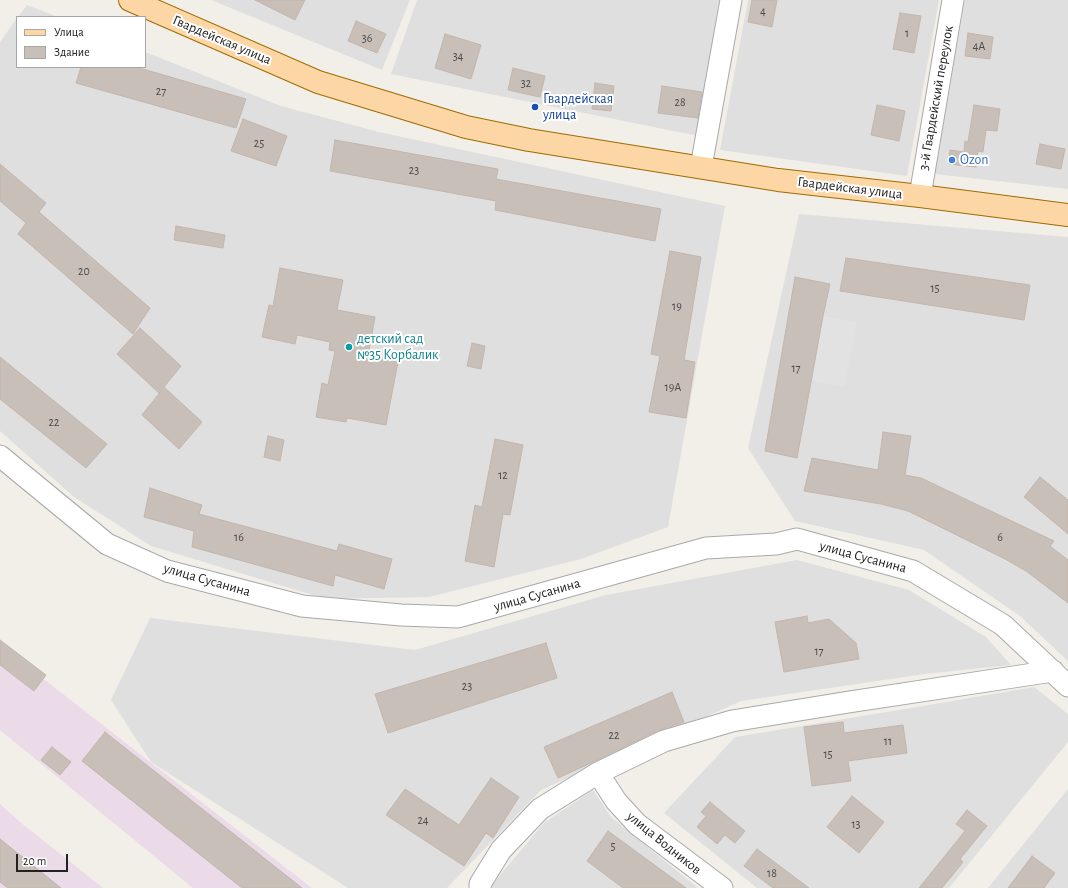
<!DOCTYPE html>
<meta charset="utf-8">
<style>
body{margin:0}
#map{position:relative;width:1068px;height:888px;overflow:hidden;background:#f2efe9;font-family:"Alegreya Sans",sans-serif}
canvas{display:block}
.legend{position:absolute;left:16px;top:16px;width:130px;height:52px;box-sizing:border-box;background:#fff;border:1px solid #a7a7a7;margin:0;padding:5px 7px;list-style:none;font-size:12px;color:#222}
.legend li{display:flex;align-items:center;gap:8px;height:20px}
.legend b{width:20px;border:1px solid #a7a7a7}
.scale{position:absolute;left:16px;top:854px;width:52px;height:18px;box-sizing:border-box;border:2px solid #222;border-top:0;padding-left:5px;font-size:12px;line-height:14px;white-space:nowrap;color:#222;-webkit-text-stroke:3px #fff;paint-order:stroke}
</style>
<div id="map">
<canvas width="1068" height="888"></canvas>
<ul class="legend">
<li><b style="height:5px;background:#fcd6a4"></b>Улица</li>
<li><b style="height:11px;background:#c7bfb8"></b>Здание</li>
</ul>
<div class="scale">20 m</div>
</div>
<script>
const ctx = document.querySelector('canvas').getContext('2d');
ctx.lineJoin = 'round';
function paint(path, color) { ctx.fillStyle = color; ctx.fill(path, 'evenodd'); }
const toPath = rows => new Path2D(rows.map(r => 'M' + r).join(''));
function strokePath(path, color, width, dash) { ctx.strokeStyle = color; ctx.lineWidth = width; ctx.lineCap = dash ? 'butt' : 'round'; ctx.setLineDash(dash || []); ctx.stroke(path); }
function drawText(font, color, halo, rows, align = 'center') {
  ctx.font = font + ' "Alegreya Sans",sans-serif'; ctx.lineWidth = 4; ctx.setLineDash([]); ctx.textBaseline = 'middle'; ctx.strokeStyle = halo; ctx.fillStyle = color; for (const [text, x, y, turn = 0] of rows) {
    ctx.save(); ctx.translate(x, y); ctx.rotate((+turn || 0) * Math.PI / 180); ctx.textAlign = isNaN(turn) ? turn : align; if (halo) ctx.strokeText(text, 0, 0); ctx.fillText(text, 0, 0); ctx.restore();
  }
}
paint(toPath([
 [211,0,410,0,382,70],
 [417,0,719,0,698,136,391,74],
 [748,0,939,0,907,176,720,150],
 [965,0,1068,0,1068,189,935,174],
 [27,5,58,17,18,17],
 [17,18,17,67,145,67,145,52,281,106,379,132,725,206,668,527,581,559,429,597,326,599,151,546,74,497,0,431,0,42],
 [799,214,1068,237,1068,661,1020,616,924,550,795,521,748,448],
 [797,560,909,590,986,637,1011,665,925,674,741,701,541,790,447,888,348,888,151,762,111,700,150,618,415,650,606,595],
 [1034,687,1068,714,1068,742,949,888,757,888,664,813,735,737,923,706],
 [1068,789,1068,888,988,888],
 [593,790,611,817,698,888,490,888,500,875,544,823]
]), '#e0dfdf');
paint(toPath([
 [0,645,312,888,193,888,0,730],
 [0,804,20,822,103,888,0,888]
]), '#ebdbe8');
paint(toPath([
 [823,316,857,322,844,387,812,381]
]), '#e2e2e2');
const building = toPath([
 [255,0,305,0,295,20,255,0],
 [752,0,777,0,772,27,748,22,752,0],
 [900,13,921,16,914,53,893,49,900,13],
 [356,21,386,34,377,53,348,41,356,21],
 [968,33,993,37,990,59,965,56,968,33],
 [445,34,481,45,471,79,435,68,445,34],
 [81,67,136,67,246,99,236,128,76,83,81,67],
 [513,68,545,76,540,97,508,90,513,68],
 [595,83,614,86,611,111,592,109,595,83],
 [662,86,702,92,698,118,658,113,662,86],
 [877,105,905,111,899,141,871,135,877,105],
 [974,105,1000,109,997,131,986,130,983,152,978,151,976,167,949,164,950,150,964,152,965,141,968,142,974,105],
 [243,119,287,136,276,166,231,151,243,119],
 [335,140,498,169,496,179,661,209,655,241,495,210,496,201,330,171,335,140],
 [1040,144,1065,149,1061,169,1036,164,1040,144],
 [0,164,46,203,39,212,150,308,133,334,18,234,26,223,0,201,0,164],
 [176,226,225,235,223,248,174,240,176,226],
 [670,251,701,257,684,360,695,362,686,418,649,412,660,356,651,354,670,251],
 [846,258,1030,285,1024,320,840,291,846,258],
 [280,268,343,280,337,310,375,317,368,356,398,362,386,425,347,418,346,422,316,417,322,383,328,385,335,351,329,350,330,342,297,335,295,344,262,337,269,305,273,306,280,268],
 [795,277,830,284,823,316,809,393,797,458,765,451,795,277],
 [140,328,181,366,164,387,202,422,179,449,142,415,161,391,159,393,117,354,140,328],
 [472,343,485,346,481,369,467,366,472,343],
 [0,357,107,444,86,468,0,399,0,357],
 [883,432,911,436,905,475,921,478,1054,541,1050,546,1068,560,1068,603,1026,571,1005,559,908,511,881,504,804,491,812,458,878,470,883,432],
 [268,436,284,440,280,461,264,457,268,436],
 [495,439,523,445,510,515,503,514,494,567,465,561,475,505,482,507,495,439],
 [1040,477,1068,500,1068,534,1024,497,1040,477],
 [150,488,202,505,199,514,337,551,339,544,392,559,384,589,335,575,333,586,192,547,194,531,144,517,150,488],
 [807,616,808,623,829,619,856,643,859,659,784,672,775,622,807,616],
 [0,640,46,675,34,691,0,665,0,640],
 [546,643,557,678,388,733,375,694,546,643],
 [672,692,684,722,659,730,591,763,558,778,544,747,672,692],
 [843,722,844,733,903,725,907,753,848,761,851,781,812,786,804,727,843,722],
 [105,732,302,888,242,888,82,761,105,732],
 [52,747,71,762,60,775,41,760,52,747],
 [491,778,519,797,493,838,486,833,464,866,386,815,405,789,459,825,491,778],
 [852,796,884,822,859,853,827,827,852,796],
 [710,802,745,831,735,843,725,835,717,844,697,827,706,816,701,812,710,802],
 [967,810,987,826,960,859,963,862,942,888,919,888,965,831,956,824,967,810],
 [608,831,686,888,623,888,587,861,608,831],
 [0,839,61,888,8,888,0,882,0,839],
 [757,849,809,888,773,888,744,866,757,849],
 [1032,856,1055,873,1044,888,1008,888,1032,856]
]);
paint(building, '#c7bfb8');
strokePath(building, '#c4b6ab', 1);
const minor = toPath([
 [701,167,731,0],
 [920,196,953,0],
 [0,456,107,544,167,571,302,606,401,615,458,617,706,548,776,544,797,539,913,571,1003,625,1068,686],
 [598,773,616,801,637,824,722,888],
 [480,888,480,884,501,850,540,809,598,773,664,741,732,721,849,702,1053,671]
]);
const primary = toPath([
 [130,0,318,82,466,127,529,140,778,180,920,196,1068,215]
]);
strokePath(minor, '#a9a9a9', 23);
strokePath(primary, '#a06b00', 24);
strokePath(minor, '#fff', 21);
strokePath(primary, '#fcd6a4', 22);
for (const [x, y, r, color] of [
 [535,107,4,"#1a4fb4"],
 [952,160,4,"#3f7fe0"],
 [349,347,4,"#0f9aa8"]
]) { const dot = new Path2D(); dot.arc(x, y, r, 0, 2 * Math.PI); ctx.fillStyle = color; ctx.fill(dot); strokePath(dot, '#fff', 1.5); }
drawText('12px', '#4b4948', null, [
 ["4",763,11],
 ["1",907,33],
 ["36",367,38],
 ["4А",979,46],
 ["34",458,56],
 ["32",526,83],
 ["27",161,91],
 ["28",680,102],
 ["25",259,143],
 ["23",414,170],
 ["20",84,271],
 ["15",935,288],
 ["19",677,306],
 ["17",796,368],
 ["19А",673,387],
 ["22",54,422],
 ["12",503,475],
 ["16",239,537],
 ["6",1000,537],
 ["17",819,651],
 ["23",467,686],
 ["22",614,735],
 ["11",888,741],
 ["15",828,754],
 ["24",423,820],
 ["13",856,824],
 ["5",613,846],
 ["18",772,873]
]);
drawText('14px', '#222', '#fff', [
 ["Гвардейская улица",222,40,23],
 ["3-й Гвардейский переулок",936,98,-80],
 ["Гвардейская улица",850,188,7],
 ["улица Сусанина",863,557,15],
 ["улица Сусанина",207,580,16],
 ["улица Сусанина",537,595,-16],
 ["улица Водников",664,843,39]
]);
drawText('14px', '#164399', '#fff', [
 ["Гвардейская",543,99],
 ["улица",543,115]
], 'left');
drawText('14px', '#366cbe', '#fff', [
 ["Ozon",960,160]
], 'left');
drawText('14px', '#0d838f', '#fff', [
 ["детский сад",357,339],
 ["№35 Корбалик",357,355]
], 'left');
</script>
